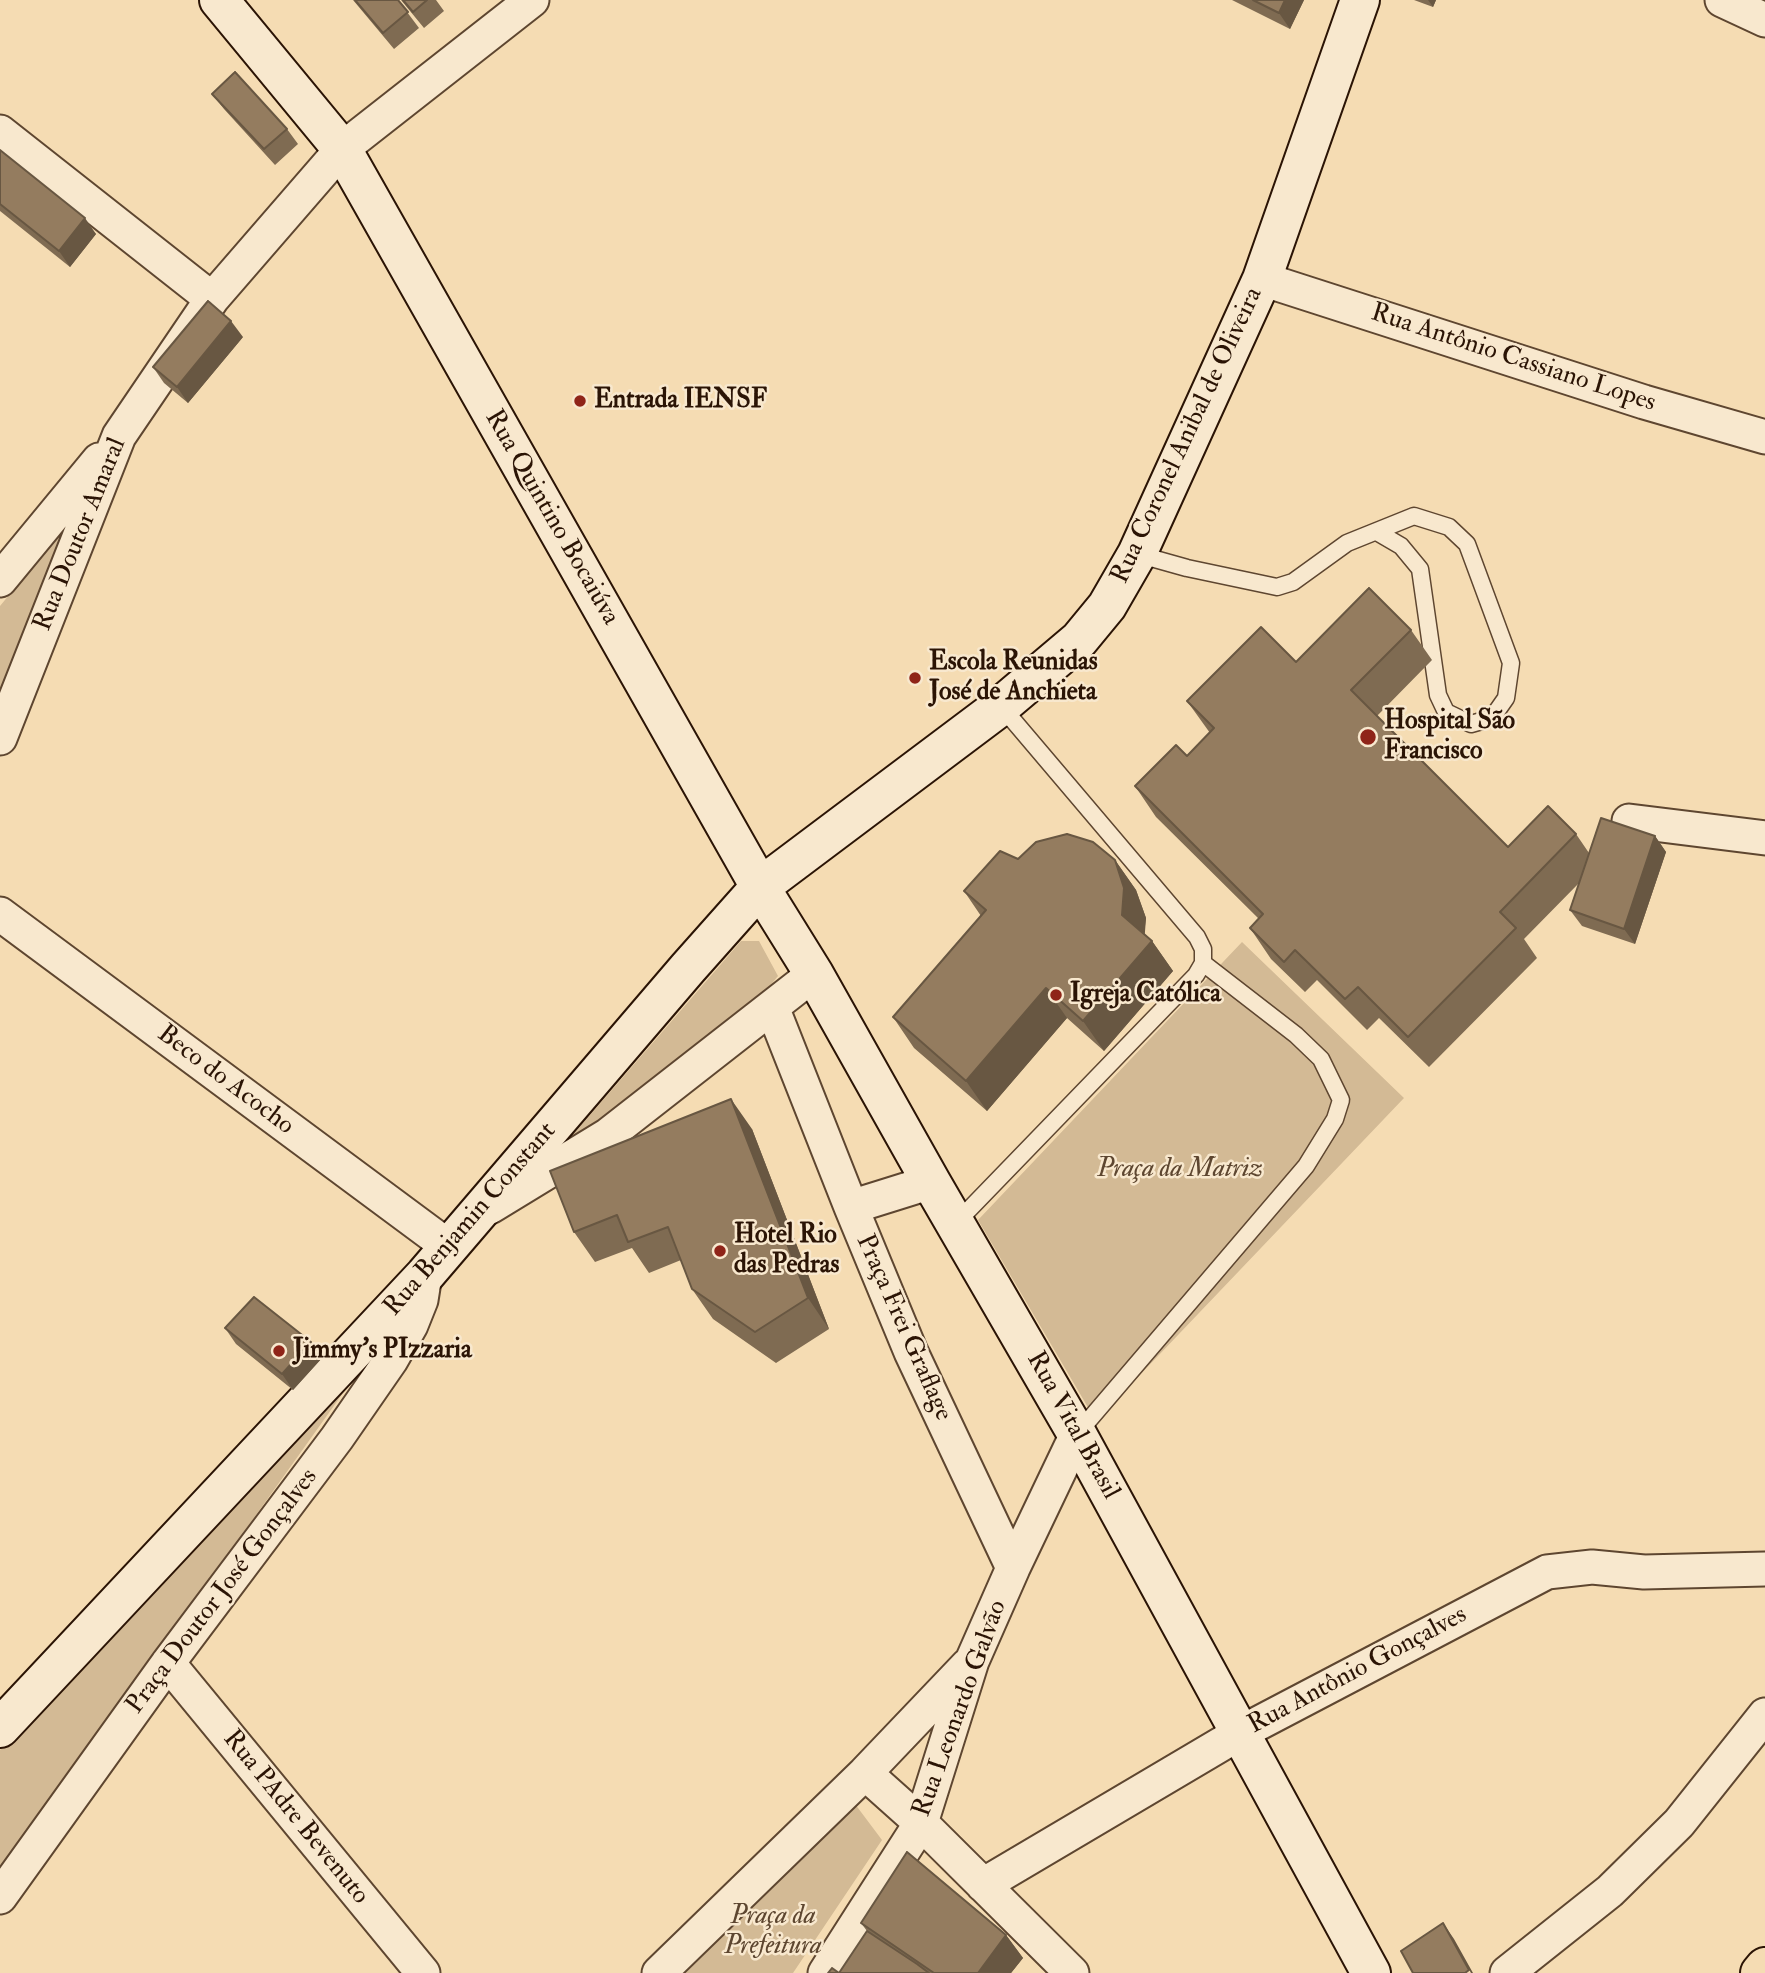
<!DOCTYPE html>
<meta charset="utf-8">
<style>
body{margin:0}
canvas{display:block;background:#f5dcb3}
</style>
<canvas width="1765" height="1973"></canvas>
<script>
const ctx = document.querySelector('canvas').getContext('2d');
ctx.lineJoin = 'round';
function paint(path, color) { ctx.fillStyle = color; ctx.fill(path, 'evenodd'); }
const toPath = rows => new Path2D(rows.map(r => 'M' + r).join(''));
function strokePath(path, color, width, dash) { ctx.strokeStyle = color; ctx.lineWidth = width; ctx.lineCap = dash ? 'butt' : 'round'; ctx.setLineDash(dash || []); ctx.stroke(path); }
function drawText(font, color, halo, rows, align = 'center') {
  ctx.font = font + ' "IM FELL Double Pica",serif'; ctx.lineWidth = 5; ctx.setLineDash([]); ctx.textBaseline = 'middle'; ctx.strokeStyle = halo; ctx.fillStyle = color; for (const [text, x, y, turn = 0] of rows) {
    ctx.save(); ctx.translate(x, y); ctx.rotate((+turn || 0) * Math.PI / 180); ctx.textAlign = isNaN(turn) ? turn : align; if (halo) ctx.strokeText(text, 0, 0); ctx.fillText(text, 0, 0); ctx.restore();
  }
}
paint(toPath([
 [70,521,0,701,0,606],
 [741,941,759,941,778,976,739,1024,545,1167],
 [1242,942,1404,1098,1096,1421,978,1220],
 [373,1351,0,1874,0,1750],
 [852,1800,882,1840,793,1973,672,1973]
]), '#d3ba95');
const lane = toPath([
 [1137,554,1187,568,1277,587,1293,582,1347,543,1414,516,1449,527,1467,544,1511,663,1506,698,1492,718,1471,724,1446,712,1438,695,1420,569,1401,546,1377,532],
 [956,1223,1196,975,1203,963,1203,949,1197,937,1001,706],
 [1077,1434,1306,1166,1335,1119,1341,1100,1321,1059,1296,1035,1203,963]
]);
const street = toPath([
 [1722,0,1765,20],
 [0,132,212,299],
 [1262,279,1644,402,1765,437],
 [0,580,99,460],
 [0,738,119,436,212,299,342,149,532,0],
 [1629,821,1765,838],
 [0,914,449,1247],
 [772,1007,851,1207,911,1352,1013,1568],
 [490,1207,608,1135,814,974],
 [851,1207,931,1182],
 [168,1663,423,1973],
 [865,1773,921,1823,1072,1973],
 [983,1885,1240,1733,1547,1572,1592,1567,1644,1572,1765,1569],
 [0,1897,168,1663,337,1438,391,1360,411,1325,421,1300,425,1275],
 [659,1973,865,1773,968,1665],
 [825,1973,921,1823,972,1661,1013,1568,1077,1434],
 [1507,1973,1610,1891,1679,1823,1765,1715]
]);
const secondary = toPath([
 [219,0,342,149,760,887,814,974,931,1182,1077,1434,1371,1973],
 [0,1728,425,1275,688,968,760,887,1001,706,1079,640,1107,606,1137,554,1262,279,1360,0]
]);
const primary = toPath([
 [1760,1973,1765,1967]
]);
strokePath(lane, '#5e4630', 19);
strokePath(street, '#5e4630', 37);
strokePath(secondary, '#2b1405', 42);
strokePath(primary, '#2b1405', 42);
strokePath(lane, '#f8e8ce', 16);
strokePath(street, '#f8e8ce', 33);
strokePath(secondary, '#f8e8ce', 38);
strokePath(primary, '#f5dcb3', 38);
paint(toPath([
 [353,0,398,0,419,28,394,49],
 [401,0,436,0,444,11,424,28],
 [1232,0,1304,0,1290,29],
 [1414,0,1436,0,1433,7],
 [212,94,287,129,298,144,275,165,224,109],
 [0,150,96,234,70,267,0,211],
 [243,337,188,403,164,383,153,367],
 [1411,630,1432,660,1377,716,1508,847,1576,834,1589,853,1655,836,1666,852,1635,944,1582,926,1570,910,1580,882,1524,939,1537,958,1429,1067,1379,1018,1367,1030,1317,980,1305,992,1271,959,1250,928,1259,919,1156,817,1135,786,1187,756,1210,733,1187,701,1296,662],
 [1018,859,1115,860,1136,890,1146,918,1144,934,1152,941,1173,971,1104,1051,1067,1018,987,1111,914,1048,893,1017,981,916,964,891],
 [752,1129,829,1329,776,1363,713,1319,692,1289,681,1260,649,1273,632,1248,595,1262,574,1232],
 [225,1328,322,1358,293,1390,236,1344],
 [861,1923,1006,1935,1023,1958,1011,1973,828,1973,839,1973,867,1931]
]), '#7f6b52');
paint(toPath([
 [1285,0,1304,0,1290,29,1279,13],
 [1428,0,1436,0,1433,7],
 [85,218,96,234,70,267,59,251],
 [231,321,243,337,188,403,177,387],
 [1655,836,1666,852,1635,944,1624,929],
 [1115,860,1136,890,1146,918,1144,945,1122,915],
 [1152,941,1173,971,1104,1051,1083,1021],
 [1046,988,1067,1018,987,1111,966,1081],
 [731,1099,752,1129,829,1329,808,1298],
 [311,1342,322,1358,293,1390,282,1374],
 [1443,1923,1454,1939,1473,1973,1471,1973],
 [1006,1935,1023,1958,1011,1973,978,1973]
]), '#685742');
const building = toPath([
 [355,0,398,0,408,12,383,33,355,0],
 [403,0,427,0,413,12,403,0],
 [1253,0,1285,0,1279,13,1253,0],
 [235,72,287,129,264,149,212,94,235,72],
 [0,150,85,218,59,251,0,204,0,150],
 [208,301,231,321,177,387,153,367,208,301],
 [1369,588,1411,630,1351,690,1508,847,1548,806,1576,834,1500,912,1516,928,1408,1037,1358,987,1345,999,1295,950,1284,962,1250,928,1263,914,1135,786,1176,745,1187,756,1214,728,1187,701,1261,627,1296,662,1369,588],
 [1601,818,1655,836,1624,929,1570,910,1601,818],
 [1067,834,1093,842,1115,860,1124,888,1122,915,1152,941,1083,1021,1046,988,966,1081,893,1017,986,910,964,891,1000,851,1018,859,1036,842,1067,834],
 [731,1099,808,1298,755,1332,692,1289,668,1227,628,1242,617,1215,574,1232,550,1171,731,1099],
 [254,1297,311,1342,282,1374,225,1328,254,1297],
 [907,1852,1006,1935,978,1973,934,1973,861,1923,907,1852],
 [1443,1923,1469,1970,1465,1973,1413,1973,1401,1951,1443,1923],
 [867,1931,917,1964,929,1973,839,1973,867,1931],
 [832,1968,839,1973,828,1973,832,1968]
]);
paint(building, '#947c5f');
strokePath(building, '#685742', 2);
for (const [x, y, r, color] of [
 [580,401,7,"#8f2418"],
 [915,678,7,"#8f2418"],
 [1368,737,9,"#8f2418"],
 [1056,995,7,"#8f2418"],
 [720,1251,7,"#8f2418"],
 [279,1351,7,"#8f2418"]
]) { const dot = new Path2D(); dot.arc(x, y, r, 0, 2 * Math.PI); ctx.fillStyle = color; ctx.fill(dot); strokePath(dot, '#f8e8ce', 2.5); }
drawText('26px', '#2b1405', '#f8e8ce', [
 ["Rua Antônio Cassiano Lopes",1513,359,18],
 ["Rua Coronel Anibal de Oliveira",1188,436,-65],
 ["Rua Quintino Bocaiúva",551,518,60],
 ["Rua Doutor Amaral",81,535,-68],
 ["Beco do Acocho",225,1081,37],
 ["Rua Benjamin Constant",471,1220,-49],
 ["Praça Frei Graflage",903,1328,66],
 ["Rua Vital Brasil",1072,1426,61],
 ["Praça Doutor José Gonçalves",223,1592,-53],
 ["Rua Antônio Gonçalves",1358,1671,-28],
 ["Rua Leonardo Galvão",961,1709,-70],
 ["Rua PAdre Bevenuto",295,1818,51]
]);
drawText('bold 26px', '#2b1405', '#f8e8ce', [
 ["Entrada IENSF",594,401],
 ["Escola Reunidas",929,663],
 ["José de Anchieta",929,693],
 ["Hospital São",1384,722],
 ["Francisco",1384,752],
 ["Igreja Católica",1070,995],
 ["Hotel Rio",734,1236],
 ["das Pedras",734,1266],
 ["Jimmy's PIzzaria",293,1351]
], 'left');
drawText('italic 26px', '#5d4630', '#f8e8ce', [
 ["Praça da Matriz",1180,1170],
 ["Praça da",773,1917],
 ["Prefeitura",773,1947]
]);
</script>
